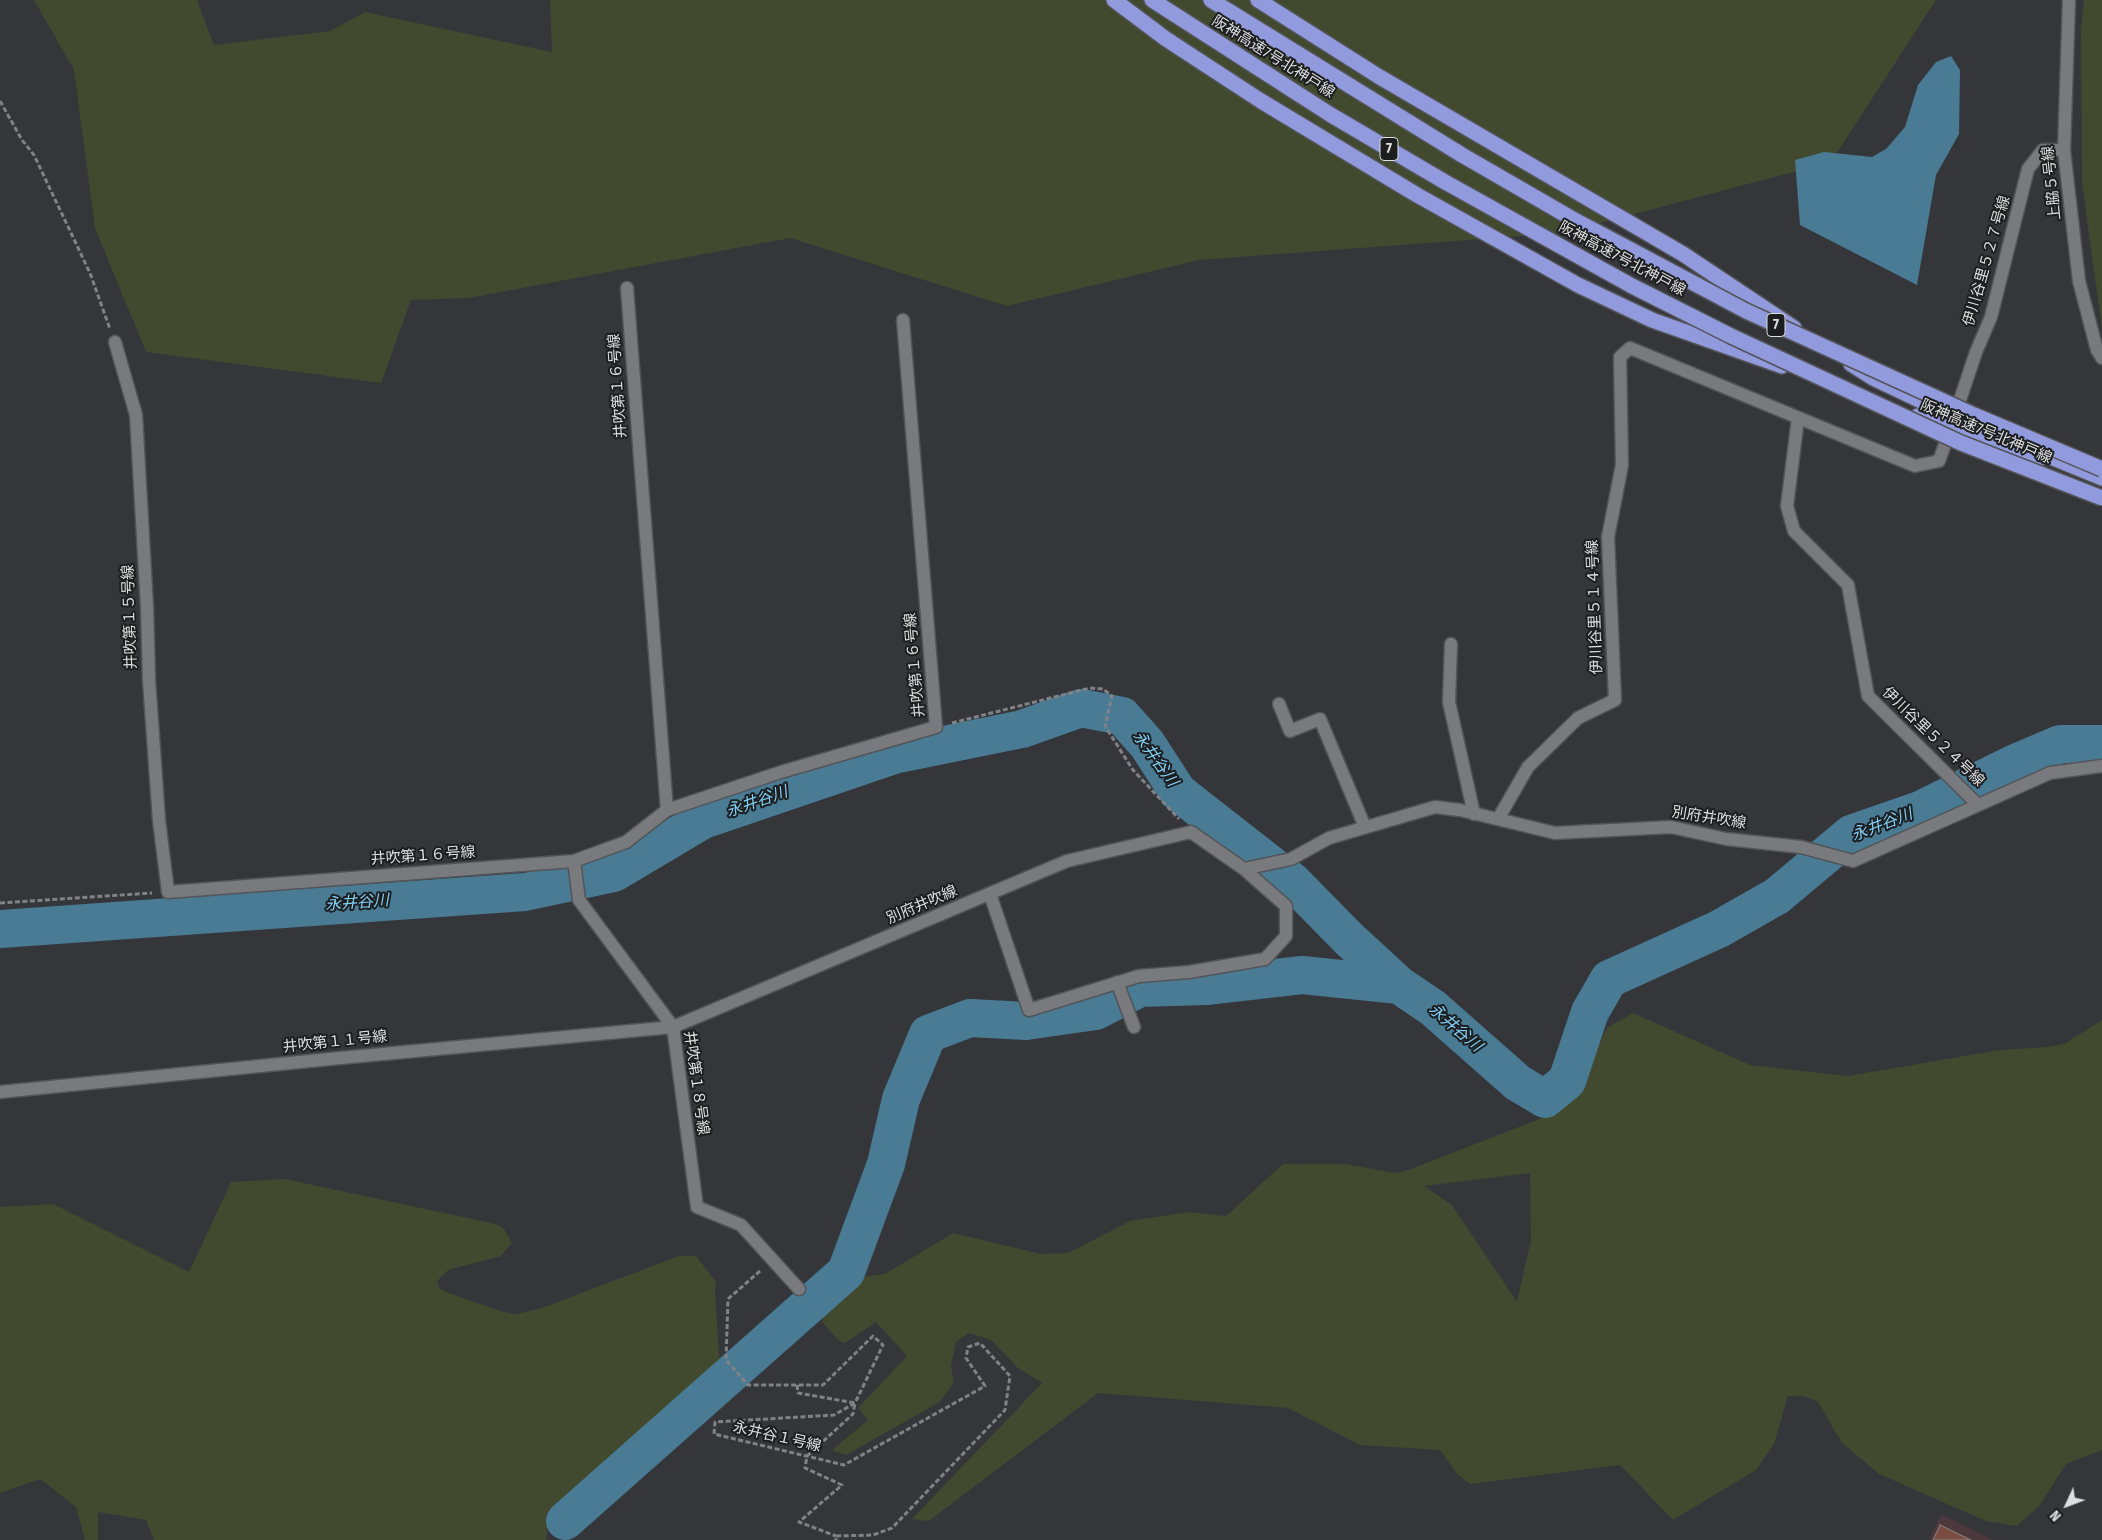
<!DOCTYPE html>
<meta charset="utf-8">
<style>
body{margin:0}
#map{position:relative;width:2102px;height:1540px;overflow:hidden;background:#35363a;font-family:"Fira Sans Condensed",sans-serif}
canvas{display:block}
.north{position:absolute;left:2042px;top:1480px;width:50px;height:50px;-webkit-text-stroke:4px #1d1e1f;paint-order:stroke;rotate:227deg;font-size:14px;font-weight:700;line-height:20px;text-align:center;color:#dedfe1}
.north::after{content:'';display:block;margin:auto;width:18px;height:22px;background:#dedfe1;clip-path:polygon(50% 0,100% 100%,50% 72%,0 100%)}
</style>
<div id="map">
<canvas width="2102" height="1540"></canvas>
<div class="north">N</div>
</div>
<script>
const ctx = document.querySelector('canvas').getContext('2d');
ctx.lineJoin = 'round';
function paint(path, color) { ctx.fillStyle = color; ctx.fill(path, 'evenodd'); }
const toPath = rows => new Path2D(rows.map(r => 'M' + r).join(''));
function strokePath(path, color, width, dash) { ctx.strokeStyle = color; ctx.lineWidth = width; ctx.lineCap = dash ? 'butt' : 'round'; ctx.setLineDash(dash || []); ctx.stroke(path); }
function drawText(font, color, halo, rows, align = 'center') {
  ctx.font = font + ' "Fira Sans Condensed","Noto Sans JP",sans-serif'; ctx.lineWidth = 4; ctx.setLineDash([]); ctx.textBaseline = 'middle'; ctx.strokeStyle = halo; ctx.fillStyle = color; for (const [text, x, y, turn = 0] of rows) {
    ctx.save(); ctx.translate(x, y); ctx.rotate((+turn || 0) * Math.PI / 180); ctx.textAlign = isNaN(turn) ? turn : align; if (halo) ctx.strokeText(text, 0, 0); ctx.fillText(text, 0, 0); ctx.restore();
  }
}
paint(toPath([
 [1941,1514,1993,1540,1929,1540]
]), '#4c383d');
paint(toPath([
 [34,0,197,0,214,45,330,31,365,12,552,52,550,1,548,0,1936,0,1831,162,1563,233,1199,260,1007,306,790,238,469,298,411,300,381,383,146,352,95,228,74,70],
 [2084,0,2102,0,2102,328,2082,183,2081,29],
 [1633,1013,1750,1065,1847,1076,2000,1050,2048,1047,2064,1044,2102,1020,2102,1450,2066,1464,2040,1505,2017,1526,1986,1521,1879,1474,1842,1443,1818,1402,1804,1396,1788,1396,1774,1444,1756,1470,1673,1520,1620,1465,1470,1484,1457,1474,1440,1450,1360,1445,1288,1408,1098,1393,929,1521,912,1519,1042,1383,1018,1368,991,1340,969,1333,956,1342,951,1366,954,1382,940,1402,846,1455,832,1450,868,1420,858,1408,907,1356,876,1322,845,1343,838,1340,822,1322,826,1307,853,1278,885,1274,953,1233,1041,1254,1068,1253,1130,1221,1188,1212,1226,1216,1283,1164,1345,1164,1395,1173,1411,1169,1547,1116,1586,1071,1607,1028],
 [1530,1173,1531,1240,1517,1302,1452,1205,1424,1186],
 [285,1179,496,1224,504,1229,512,1243,501,1256,448,1270,437,1281,440,1289,449,1293,500,1311,516,1314,539,1309,679,1256,696,1256,716,1282,715,1290,720,1372,548,1522,546,1540,154,1540,146,1520,98,1512,98,1540,85,1540,76,1507,40,1479,0,1493,0,1207,53,1204,189,1272,231,1182]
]), '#41492f');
paint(toPath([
 [1951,56,1960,70,1959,134,1936,175,1917,285,1800,225,1795,160,1824,152,1872,157,1886,149,1905,127,1918,85,1936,62]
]), '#497b95');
strokePath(toPath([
 [0,929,525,892,614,873,703,820,894,755,1022,729,1081,708,1122,716,1147,744,1178,792,1293,882,1348,938,1399,985,1433,1008,1518,1083,1545,1099,1567,1081,1590,1012,1609,979,1719,929,1777,896,1851,834,1920,810,2013,764,2060,744,2102,744],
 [565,1521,846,1272,886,1164,901,1099,928,1034,970,1018,1026,1021,1096,1011,1140,988,1206,986,1302,975,1399,985]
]), '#497b95', 38);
const building = toPath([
 [1940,1525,1971,1540,1933,1540,1940,1525]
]);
paint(building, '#7b4c41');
strokePath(building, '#8c8786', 1);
const minor = toPath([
 [627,288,667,810],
 [115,342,136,415,147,607,149,680,159,820,168,892,574,861,626,842,667,810,781,772,936,727,903,320],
 [1959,403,1976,352,1991,317,2028,169,2043,150,2064,150],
 [1798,418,1787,506,1794,531,1848,585,1868,696,1978,805],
 [1451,644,1449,702,1474,814],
 [1279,704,1290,731,1320,719,1365,827],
 [1498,819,1528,767,1578,718,1615,700,1608,537,1622,465,1620,357,1630,348,1915,466,1939,461,1950,430],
 [574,861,579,900,673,1027,697,1207,741,1225,799,1289],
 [1244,869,1291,859,1329,838,1435,807,1460,810,1555,833,1671,827,1726,839,1801,847,1853,861,2050,773,2102,766],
 [1117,982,1134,1027],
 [0,1092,340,1058,673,1027,1067,861,1191,832,1244,869,1286,906,1286,936,1265,959,1189,972,1139,976,1029,1010,990,894]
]);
const tertiary = toPath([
 [2069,0,2064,150,2079,281,2097,350,2102,358]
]);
const motorway = toPath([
 [1114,0,1166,39,1261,101,1417,195,1578,285,1652,320,1782,366],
 [1152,0,1331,115,1445,182,1632,286],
 [1211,0,1462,155],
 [1258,0,1378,76,1683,254,1794,328],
 [1851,364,1873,378,1961,420,2102,478],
 [1918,416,2036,465]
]);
strokePath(minor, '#535457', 15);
strokePath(tertiary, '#535457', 15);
strokePath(motorway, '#535457', 18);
strokePath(toPath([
 [0,101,22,140,34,155,90,273,110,329],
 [952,723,1090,688,1103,689,1112,696,1105,726,1133,770,1179,819],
 [0,903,152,893],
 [760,1271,728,1299,726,1360,748,1385,823,1385,873,1336,883,1345,855,1403,834,1415,715,1422,714,1434,844,1465,985,1386,966,1358,968,1347,980,1343,1010,1376,1005,1410,892,1528,873,1535,836,1536,836,1540],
 [797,1385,798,1393,855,1403,853,1414,807,1456,805,1468,842,1485,799,1522,836,1536]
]), '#818285', 3, [5, 2.5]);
strokePath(minor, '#797a7e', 12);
strokePath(tertiary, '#797a7e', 12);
strokePath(motorway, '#909adc', 15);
const motorwayBridge = toPath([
 [1462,155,1571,218,1746,311,1974,415,2102,469],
 [1632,286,1731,336,1961,443,2102,498]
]);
strokePath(motorwayBridge, '#535457', 18, []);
strokePath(motorwayBridge, '#909adc', 15);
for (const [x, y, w] of [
 [1389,149,18],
 [1776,325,18]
]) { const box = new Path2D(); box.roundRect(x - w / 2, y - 11.5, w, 23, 4); ctx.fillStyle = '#1d1e1f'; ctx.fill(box); strokePath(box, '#dedfe1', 1); }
drawText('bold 14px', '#dedfe1', null, [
 ["7",1389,149],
 ["7",1776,325]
]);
drawText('15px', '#dedfe1', '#1d1e1f', [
 ["阪神高速7号北神戸線",1273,57,32],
 ["上脇５号線",2052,183,-96],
 ["阪神高速7号北神戸線",1622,259,28],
 ["伊川谷里５２７号線",1987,261,-74],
 ["井吹第１６号線",618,386,-94],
 ["阪神高速7号北神戸線",1986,432,23],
 ["伊川谷里５１４号線",1595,607,-92],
 ["井吹第１５号線",130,617,-92],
 ["井吹第１６号線",915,665,-95],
 ["伊川谷里５２４号線",1933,737,44],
 ["別府井吹線",1709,818,9],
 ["井吹第１６号線",423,856,-4],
 ["別府井吹線",922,905,-23],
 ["井吹第１１号線",335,1042,-6],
 ["井吹第１８号線",696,1083,82],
 ["永井谷１号線",777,1437,13]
]);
drawText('italic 16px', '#80d0f8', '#1d1e1f', [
 ["永井谷川",1155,759,54],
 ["永井谷川",757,802,-19],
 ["永井谷川",1882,825,-21],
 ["永井谷川",357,903,-4],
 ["永井谷川",1455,1028,41]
]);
</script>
